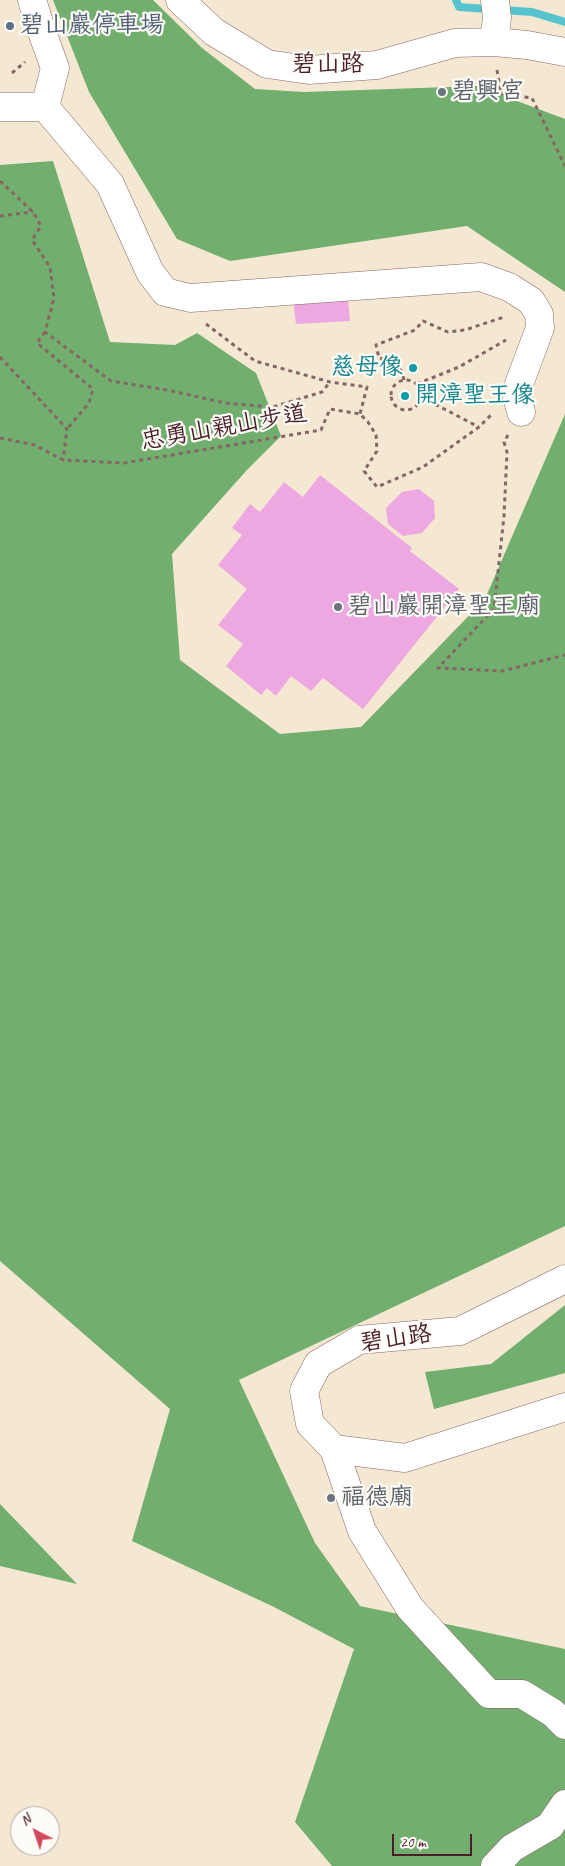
<!DOCTYPE html>
<meta charset="utf-8">
<style>
body{margin:0}
#map{position:relative;width:565px;height:1866px;overflow:hidden;background:#f5e8d2;font-family:Caveat,sans-serif}
canvas{display:block}
.north{position:absolute;left:10px;top:1806px;width:50px;height:50px;box-sizing:border-box;background:#fdfcf7;border:1px solid #b5a4a5;border-radius:50%;rotate:319deg;font-size:14px;font-weight:700;line-height:20px;text-align:center;color:#4a1f2b}
.north::after{content:'';display:block;margin:auto;width:18px;height:22px;background:#d1495b;clip-path:polygon(50% 0,100% 100%,50% 72%,0 100%)}
.scale{position:absolute;left:392px;top:1834px;width:80px;height:22px;box-sizing:border-box;border:2px solid #4a1f2b;border-top:0;padding-left:6px;font-size:15px;line-height:18px;white-space:nowrap;color:#4a1f2b;-webkit-text-stroke:4px #fdfcf7;paint-order:stroke}
</style>
<div id="map">
<canvas width="565" height="1866"></canvas>
<div class="north">N</div>
<div class="scale">20 m</div>
</div>
<script>
const ctx = document.querySelector('canvas').getContext('2d');
ctx.lineJoin = 'round';
function paint(path, color) { ctx.fillStyle = color; ctx.fill(path, 'evenodd'); }
const toPath = rows => new Path2D(rows.map(r => 'M' + r).join(''));
function strokePath(path, color, width, dash) { ctx.strokeStyle = color; ctx.lineWidth = width; ctx.lineCap = dash ? 'butt' : 'round'; ctx.setLineDash(dash || []); ctx.stroke(path); }
function drawText(font, color, halo, rows, align = 'center') {
  ctx.font = font + ' Caveat,"LXGW WenKai TC",sans-serif'; ctx.lineWidth = 4.5; ctx.setLineDash([]); ctx.textBaseline = 'middle'; ctx.strokeStyle = halo; ctx.fillStyle = color; for (const [text, x, y, turn = 0] of rows) {
    ctx.save(); ctx.translate(x, y); ctx.rotate((+turn || 0) * Math.PI / 180); ctx.textAlign = isNaN(turn) ? turn : align; if (halo) ctx.strokeText(text, 0, 0); ctx.fillText(text, 0, 0); ctx.restore();
  }
}
paint(toPath([
 [53,0,153,0,202,48,255,89,304,92,477,86,565,119,565,292,467,226,230,261,177,239,89,92],
 [53,161,110,342,175,345,197,333,256,373,281,436,246,471,172,554,180,660,280,734,361,727,485,599,565,414,565,1226,239,1380,315,1543,360,1606,565,1649,565,1866,332,1866,295,1822,354,1649,272,1606,132,1541,170,1409,0,1261,0,165],
 [565,1305,565,1373,434,1409,425,1372,491,1364],
 [0,1504,77,1584,0,1566]
]), '#72ae6e');
strokePath(toPath([
 [456,0,459,7,532,12,565,22]
]), '#56c3ce', 8);
paint(toPath([
 [348,298,350,321,296,324,293,300],
 [320,475,412,548,410,551,459,589,363,709,323,678,311,691,291,676,276,696,267,688,261,695,226,666,243,644,218,625,247,589,218,565,242,535,232,528,250,504,260,512,284,482,303,497],
 [419,489,434,501,435,518,422,533,403,536,388,524,386,508,402,492]
]), '#eda8e1');
const minor = toPath([
 [32,0,41,29,55,68,45,107],
 [180,0,214,32,267,64,309,70,377,65,455,43,494,42,527,45,565,52],
 [494,42,497,18,495,0],
 [0,107,45,107],
 [45,107,110,184,150,272,165,292,190,298,481,277,509,287,531,301,539,314,540,328,516,392,521,412],
 [565,1279,460,1331,359,1340,318,1364,304,1391,310,1424,334,1449,405,1458,565,1407],
 [334,1449,362,1531,410,1608,489,1694,522,1694,553,1713,565,1725],
 [495,1866,512,1848,550,1826,565,1804]
]);
strokePath(minor, '#866565', 29);
strokePath(toPath([
 [497,70,501,94,532,98,565,166],
 [12,73,25,62],
 [0,181,33,212,41,226,32,240,50,267,54,298,45,332,111,381,167,390,225,403,273,407,322,392,330,382],
 [0,216,33,212],
 [206,324,255,361,330,382,367,387,360,414],
 [45,332,37,343,93,389,89,403,67,429],
 [0,357,67,429,63,460],
 [404,380,402,372,394,361,379,358,376,345,415,330,423,321,448,332,465,330,504,317],
 '391 395a15 15 0 1 1 30 0a15 15 0 1 1-30 0Z',
 [417,384,459,367,506,340],
 [421,397,479,427],
 [508,435,504,442,507,452,504,516,494,609,438,668,502,671,565,655],
 [0,438,35,445,63,460,124,463,321,430,330,409,360,414,368,422,376,435,377,451,364,471,377,487,423,467,479,427,493,413]
]), '#866565', 3, [4, 4]);
strokePath(minor, '#fff', 28);
for (const [x, y, r, color] of [
 [10,26,5,"#5c6f8a"],
 [442,92,5,"#6b7280"],
 [413,368,5,"#0f9aa8"],
 [405,396,5,"#0f9aa8"],
 [338,607,5,"#6b7280"],
 [331,1498,5,"#6b7280"]
]) { const dot = new Path2D(); dot.arc(x, y, r, 0, 2 * Math.PI); ctx.fillStyle = color; ctx.fill(dot); strokePath(dot, '#fdfcf7', 2); }
drawText('24px', '#4e5e75', '#fdfcf7', [
 ["碧山巖停車場",20,26]
], 'left');
drawText('24px', '#4a1f2b', '#fdfcf7', [
 ["碧山路",328,65],
 ["忠勇山親山步道",224,428,-10],
 ["碧山路",396,1339,-8]
]);
drawText('24px', '#5b616d', '#fdfcf7', [
 ["碧興宮",452,92],
 ["碧山巖開漳聖王廟",348,607],
 ["福德廟",341,1498]
], 'left');
drawText('24px', '#0d838f', '#fdfcf7', [
 ["慈母像",403,368],
 ["開漳聖王像",415,396,"left"]
], 'right');
</script>
